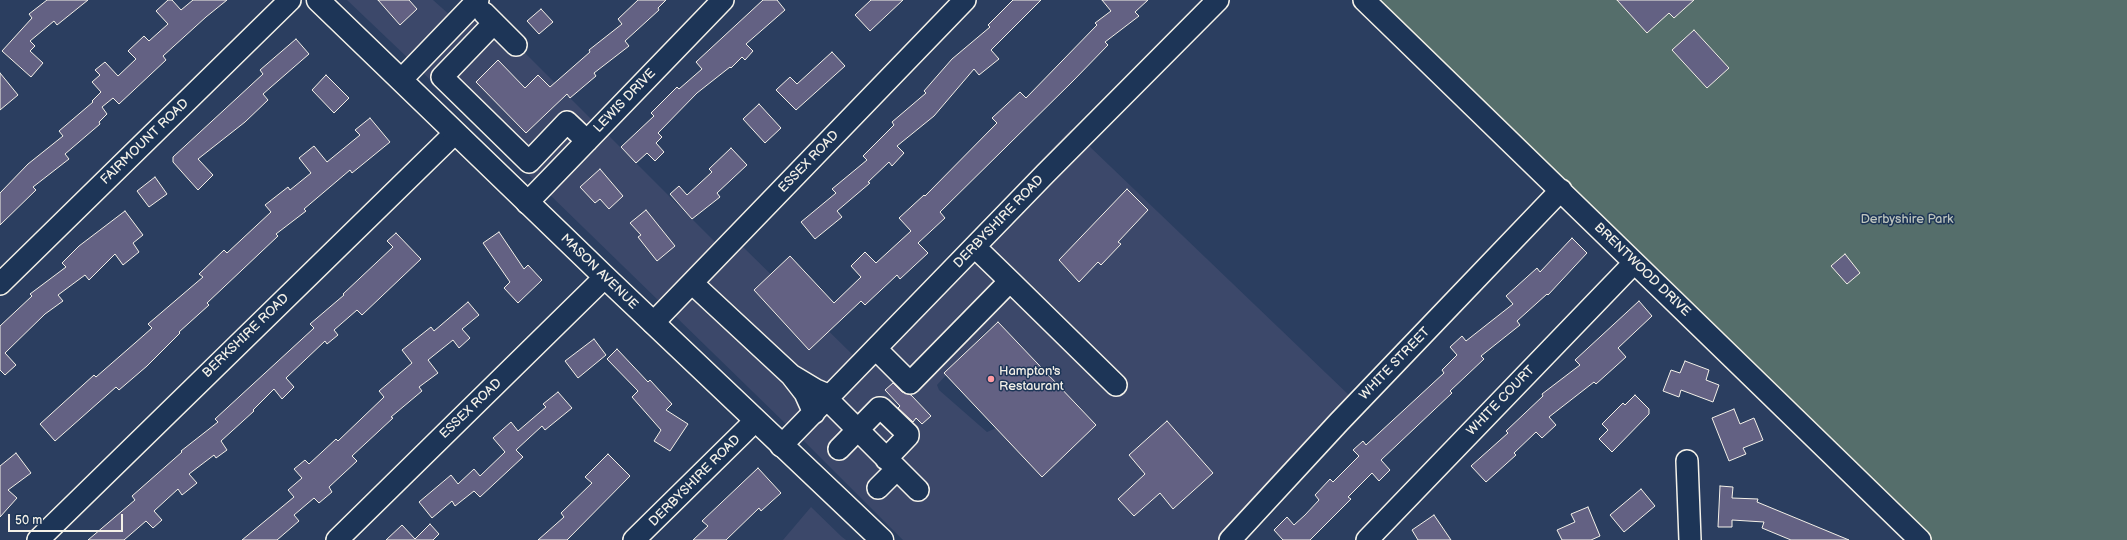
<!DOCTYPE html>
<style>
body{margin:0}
#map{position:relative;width:2127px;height:540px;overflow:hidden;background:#2b3e60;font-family:"Balsamiq Sans",sans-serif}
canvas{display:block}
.scale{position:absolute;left:8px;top:514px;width:115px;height:18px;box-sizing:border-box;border:2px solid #f4f1e8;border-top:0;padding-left:5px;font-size:12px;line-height:14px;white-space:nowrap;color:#f4f1e8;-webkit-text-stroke:3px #1d3557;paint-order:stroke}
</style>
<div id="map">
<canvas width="2127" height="540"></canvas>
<div class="scale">50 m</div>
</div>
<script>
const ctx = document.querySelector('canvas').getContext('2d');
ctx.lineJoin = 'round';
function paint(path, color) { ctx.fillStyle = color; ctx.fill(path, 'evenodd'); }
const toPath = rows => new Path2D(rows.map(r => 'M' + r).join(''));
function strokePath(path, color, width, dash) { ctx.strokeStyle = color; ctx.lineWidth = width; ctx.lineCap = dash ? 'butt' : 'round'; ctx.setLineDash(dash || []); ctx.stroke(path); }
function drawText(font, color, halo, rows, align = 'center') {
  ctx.font = font + ' "Balsamiq Sans",sans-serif'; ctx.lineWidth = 3; ctx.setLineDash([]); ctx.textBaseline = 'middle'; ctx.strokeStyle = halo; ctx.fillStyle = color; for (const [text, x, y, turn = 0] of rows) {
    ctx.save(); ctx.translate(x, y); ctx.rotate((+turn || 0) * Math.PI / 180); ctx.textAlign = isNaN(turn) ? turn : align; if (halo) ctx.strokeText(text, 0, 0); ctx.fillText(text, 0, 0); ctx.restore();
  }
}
paint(toPath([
 [347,0,433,0,451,16,410,60],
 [481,9,594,122,536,182,421,71],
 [1071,129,1075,133,789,427,673,314,740,244,854,356],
 [606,133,718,245,661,303,548,193],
 [1087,144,1352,398,1218,540,903,540,801,438],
 [995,326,1042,378,994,429,987,432,939,390,937,385,988,329],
 [811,507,842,537,846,540,783,540]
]), '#3c486a');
paint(toPath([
 [1364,0,2127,0,2127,540,1920,540]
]), '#556e6b');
const building = toPath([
 [47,0,88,0,57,25,54,21,30,41,35,46,30,51,43,63,31,77,2,51,32,18,29,14,47,0],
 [168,0,172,0,181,10,193,0,227,0,206,17,163,56,166,60,119,104,113,98,102,107,107,114,99,122,100,124,65,154,69,159,33,187,36,190,0,225,0,193,28,164,63,136,59,131,93,102,92,101,101,92,92,82,100,75,95,70,105,62,118,76,136,59,128,51,144,36,149,41,168,24,156,11,168,0],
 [378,0,409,0,417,9,400,25,378,0],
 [638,0,666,0,658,8,659,10,625,41,629,46,594,73,596,76,570,98,567,94,526,133,476,82,498,60,525,88,538,75,550,87,590,52,589,50,622,24,618,19,638,0],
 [763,0,777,0,785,10,746,44,753,51,745,60,742,57,731,68,730,67,697,93,658,133,662,137,656,143,664,152,655,161,647,153,636,163,621,147,654,116,651,113,677,87,679,89,702,69,696,62,763,0],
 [871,0,903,0,870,31,855,15,871,0],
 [1013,0,1041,0,991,50,999,59,979,75,974,69,934,116,897,146,904,153,892,166,889,162,868,182,870,183,837,211,842,217,815,239,801,222,836,193,832,189,867,160,863,156,894,125,892,122,926,93,924,91,952,59,990,27,988,25,1013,0],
 [1102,0,1148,0,1135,12,1139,16,1105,42,1108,45,1073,81,940,212,945,218,918,243,928,253,900,279,897,275,865,305,861,301,809,350,754,290,790,256,834,303,861,277,851,266,865,252,876,263,911,231,899,218,924,195,925,196,997,123,992,118,1020,92,1026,98,1097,25,1095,23,1111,11,1102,0],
 [1617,0,1694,0,1674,18,1669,13,1647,33,1617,0],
 [541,9,553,22,539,34,527,21,541,9],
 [1694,30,1729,68,1707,88,1672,50,1694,30],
 [296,39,309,54,263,94,268,100,245,122,198,159,213,175,198,190,173,162,173,157,263,74,260,70,296,39],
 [832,52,845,66,796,110,776,90,790,77,797,84,832,52],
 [0,73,18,95,0,110,0,73],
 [326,75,349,98,334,113,312,90,326,75],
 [759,104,781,128,765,143,743,119,759,104],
 [370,118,390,142,352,173,350,170,304,209,306,211,276,234,278,236,207,303,209,305,179,332,180,333,147,366,119,390,116,387,55,441,40,424,94,375,96,377,135,343,152,328,148,324,203,277,199,274,224,250,227,253,271,212,265,205,288,187,290,190,311,173,299,158,314,146,327,162,360,135,355,130,370,118],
 [731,148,747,165,717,193,720,197,692,219,670,194,679,186,687,195,712,172,709,169,731,148],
 [600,169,623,196,609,209,600,199,595,203,580,187,600,169],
 [155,177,167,194,149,207,137,191,155,177],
 [1127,189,1148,210,1118,242,1121,244,1101,265,1098,262,1079,282,1059,260,1127,189],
 [646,210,675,246,657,261,638,237,641,235,630,223,646,210],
 [125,211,143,235,133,243,139,252,123,265,115,254,89,280,85,275,58,295,63,301,45,314,5,353,16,365,5,375,0,370,0,326,32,296,30,294,66,267,62,263,79,246,125,211],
 [499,232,524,269,528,265,542,280,518,303,504,288,510,282,483,243,499,232],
 [396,233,421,259,362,315,357,310,334,330,338,335,327,344,325,341,286,378,294,387,282,399,274,389,253,410,254,411,221,441,227,450,216,458,214,455,189,474,197,483,182,495,178,489,154,511,162,520,153,528,146,521,124,540,88,540,135,500,132,496,182,452,181,451,218,422,215,419,314,328,310,324,344,295,343,294,393,247,387,241,396,233],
 [1572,238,1587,253,1548,295,1547,294,1517,321,1520,325,1481,356,1484,359,1450,391,1452,393,1381,460,1390,470,1379,481,1372,473,1348,497,1351,499,1310,540,1283,540,1274,530,1287,517,1294,525,1305,515,1319,500,1315,495,1330,479,1333,482,1359,456,1353,450,1363,441,1366,445,1444,373,1442,370,1457,355,1450,347,1462,336,1466,341,1513,304,1506,296,1537,268,1540,272,1572,238],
 [1845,254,1860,273,1847,284,1831,266,1845,254],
 [1639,301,1652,316,1618,348,1626,357,1596,384,1594,382,1549,417,1556,425,1542,438,1536,432,1514,453,1516,455,1486,482,1471,466,1508,433,1506,431,1543,396,1542,394,1580,365,1575,360,1639,301],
 [468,302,479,315,462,329,470,338,459,348,453,340,428,360,438,373,419,387,422,391,391,417,393,418,352,456,357,461,329,487,332,492,319,503,314,498,294,515,299,521,277,540,242,540,294,497,288,490,302,478,294,469,305,460,309,464,336,439,338,441,384,397,379,391,412,363,402,350,431,327,434,331,468,302],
 [998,322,1096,425,1042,477,944,373,998,322],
 [594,339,606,355,578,378,565,361,594,339],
 [617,349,648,382,650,380,672,404,666,410,688,424,670,451,654,441,661,430,632,397,638,391,607,359,617,349],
 [1685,361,1709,370,1706,380,1719,385,1713,402,1681,390,1679,397,1663,391,1671,370,1680,373,1685,361],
 [893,383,902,392,911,395,931,416,922,424,916,418,913,422,898,408,900,406,885,390,893,383],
 [558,392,572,408,545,430,542,426,516,450,523,457,480,497,474,491,455,506,452,501,432,518,419,502,451,475,458,484,474,469,480,476,505,452,493,438,511,422,518,431,546,407,543,404,558,392],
 [1635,395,1649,409,1649,414,1612,452,1599,439,1608,430,1602,424,1623,403,1625,405,1635,395],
 [1734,409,1740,424,1754,418,1763,440,1743,448,1746,454,1729,461,1712,418,1734,409],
 [1167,421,1213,473,1173,509,1160,493,1134,516,1118,499,1145,474,1129,455,1167,421],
 [16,453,31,473,8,490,17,498,0,517,0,466,16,453],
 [608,454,630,476,567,540,538,540,564,517,561,513,592,483,585,477,608,454],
 [758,468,781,493,761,511,759,508,726,540,693,540,708,526,702,521,758,468],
 [1720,486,1733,487,1732,498,1758,499,1757,502,1849,540,1791,540,1762,528,1764,522,1732,520,1732,527,1718,527,1720,486],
 [1641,489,1655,506,1624,532,1610,515,1641,489],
 [1588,507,1600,536,1591,540,1562,540,1557,530,1575,522,1571,514,1588,507],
 [1434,515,1451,540,1418,540,1412,530,1434,515],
 [430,524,439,534,433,540,386,540,402,525,415,539,430,524]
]);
paint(building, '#636183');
strokePath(building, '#f4f1e8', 1);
const minor = toPath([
 [1364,0,1920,540],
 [484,13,516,45],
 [494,23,442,77,529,162,567,122,587,141],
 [401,80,478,0],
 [527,203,723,0],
 [1010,281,1116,385],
 [692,283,791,375],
 [0,284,290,0],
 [653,323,965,0],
 [876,349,910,383,1010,281,975,247],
 [827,399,918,490],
 [814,413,805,393,791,375,816,390,830,396],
 [781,446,1045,174,1218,0],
 [839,449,879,408,881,408,908,434,908,436,886,459],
 [1687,461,1690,540],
 [878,488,897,469],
 [38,540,455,133],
 [337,540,605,277],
 [634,540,755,421],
 [1230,540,1339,422,1561,190],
 [1367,540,1634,263]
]);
const major = toPath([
 [318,0,605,277,882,540]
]);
strokePath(minor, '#f4f1e8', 24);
strokePath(major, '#f4f1e8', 25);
strokePath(minor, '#1d3557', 21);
strokePath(major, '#1d3557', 22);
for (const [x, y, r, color] of [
 [991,379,4,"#ff9aa2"]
]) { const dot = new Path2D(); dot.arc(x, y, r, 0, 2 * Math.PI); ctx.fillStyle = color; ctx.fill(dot); strokePath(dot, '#1d3557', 1.5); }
drawText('13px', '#f4f1e8', '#1d3557', [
 ["LEWIS DRIVE",625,101,-46],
 ["FAIRMOUNT ROAD",145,142,-44],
 ["ESSEX ROAD",809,162,-46],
 ["DERBYSHIRE ROAD",999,222,-46],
 ["BRENTWOOD DRIVE",1642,270,44],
 ["MASON AVENUE",599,272,44],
 ["BERKSHIRE ROAD",246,336,-44],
 ["WHITE STREET",1395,364,-46],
 ["WHITE COURT",1501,401,-46],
 ["ESSEX ROAD",471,409,-44],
 ["DERBYSHIRE ROAD",695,481,-45]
]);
drawText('13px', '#bcc3bc', '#1d3557', [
 ["Derbyshire Park",1907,220]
]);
drawText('13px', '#f4f1e8', '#1d3557', [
 ["Hampton's",999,372],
 ["Restaurant",999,387]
], 'left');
</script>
